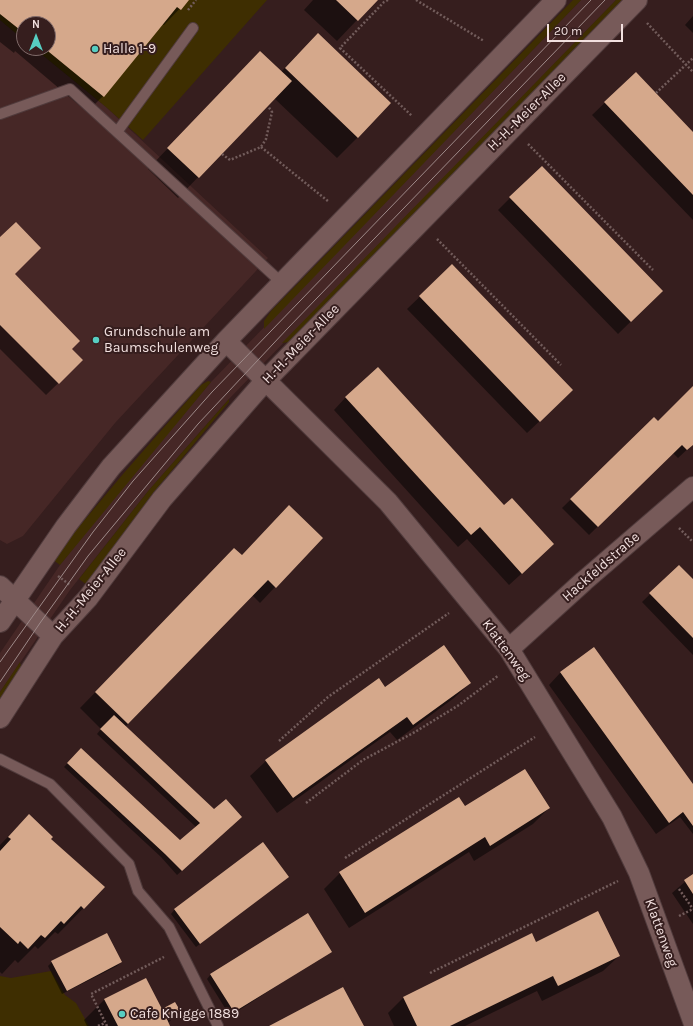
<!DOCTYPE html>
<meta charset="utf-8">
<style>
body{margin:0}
#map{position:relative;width:693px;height:1026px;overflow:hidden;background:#361e1e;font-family:Karla,sans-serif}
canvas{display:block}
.north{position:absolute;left:16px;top:16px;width:40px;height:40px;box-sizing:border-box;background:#361e1e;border:1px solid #816c6b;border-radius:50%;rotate:0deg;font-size:11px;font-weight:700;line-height:16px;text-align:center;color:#f2e0df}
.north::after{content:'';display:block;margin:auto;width:14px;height:18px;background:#57cec2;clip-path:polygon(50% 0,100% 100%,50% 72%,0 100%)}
.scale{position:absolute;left:547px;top:24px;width:76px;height:18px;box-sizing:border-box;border:2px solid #f2e0df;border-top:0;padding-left:5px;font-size:12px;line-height:14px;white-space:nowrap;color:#f2e0df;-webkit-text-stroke:3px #361e1e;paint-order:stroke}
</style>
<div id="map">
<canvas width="693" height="1026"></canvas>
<div class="north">N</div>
<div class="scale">20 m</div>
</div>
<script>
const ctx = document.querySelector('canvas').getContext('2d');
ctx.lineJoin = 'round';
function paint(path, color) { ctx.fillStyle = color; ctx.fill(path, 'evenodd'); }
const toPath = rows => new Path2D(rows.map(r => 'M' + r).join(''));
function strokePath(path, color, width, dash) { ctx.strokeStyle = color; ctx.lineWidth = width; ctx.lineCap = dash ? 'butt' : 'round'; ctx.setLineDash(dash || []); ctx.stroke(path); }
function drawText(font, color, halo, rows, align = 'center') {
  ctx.font = font + ' Karla,sans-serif'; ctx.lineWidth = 4; ctx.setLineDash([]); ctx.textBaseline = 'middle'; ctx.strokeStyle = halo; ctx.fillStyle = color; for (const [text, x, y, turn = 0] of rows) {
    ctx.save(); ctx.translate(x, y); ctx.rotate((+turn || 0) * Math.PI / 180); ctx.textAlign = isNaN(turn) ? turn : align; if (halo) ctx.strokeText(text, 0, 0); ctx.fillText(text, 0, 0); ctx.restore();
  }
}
paint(toPath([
 [581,0,616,0,229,399,149,490,70,590,0,692,0,653,60,565,129,478,211,382],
 [0,20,24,40,24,48,34,48,106,107,268,258,115,423,23,536,7,544,0,540]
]), '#462726');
paint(toPath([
 [0,0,267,0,143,140,106,107,34,48,48,48,48,24,24,24,24,40,0,20],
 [573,0,581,0,264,329,264,321,271,311],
 [616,0,622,0,296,335,289,342,282,343],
 [208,381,211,382,60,565,52,559,123,474,201,385],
 [229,399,229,402,153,493,87,585,79,579,149,490],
 [20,662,21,667,19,673,0,702,0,692],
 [51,971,65,995,76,1003,89,1026,0,1026,0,976,11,978]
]), '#3e2e01');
paint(toPath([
 [0,0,188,0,164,25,162,24,103,96,87,112,15,51,14,53,0,42],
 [24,24,48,24,48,48,24,48],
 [313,0,376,0,337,41,304,10],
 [693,16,693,33,685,25],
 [260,52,281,72,297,55,358,137,337,158,274,98,178,198,148,169],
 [636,73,693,133,693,220,592,115],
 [510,198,662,291,618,334,498,210],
 [0,238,13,274,71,349,82,360,46,395,0,349],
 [452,266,560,402,527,433,407,309],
 [693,388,693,444,678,458,673,453,589,535,562,508,654,418,658,422],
 [346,397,540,557,509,585,467,539,458,547,334,410],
 [274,522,275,587,260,603,252,595,125,727,214,811,237,821,177,875,161,857,64,767,81,749,180,842,196,827,97,734,101,729,80,708,219,565,241,556],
 [679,566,693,581,693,655,642,602],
 [561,672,693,786,693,834,680,817,656,834,549,685],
 [470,683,454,698,397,740,390,732,277,813,250,776,266,761,385,689],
 [465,807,549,808,533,824,474,861,469,852,349,928,324,889,340,873],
 [29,815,50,839,104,887,58,934,55,932,38,949,35,946,18,963,15,960,2,974,0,972,0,845],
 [693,875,693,924,672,893],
 [288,877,196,947,171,914,175,909],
 [535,943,619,956,603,971,542,1001,537,991,465,1026,394,1026,388,1013,404,997],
 [331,951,230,1016,207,979,211,974],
 [52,962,121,962,117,966,62,994,48,966],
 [104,1000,161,1010,179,1012,168,1023,169,1026,87,1026,84,1020]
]), '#0007');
paint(toPath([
 [0,0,189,0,181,10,177,7,104,97,49,52,46,48,48,48,48,24,24,24,24,33,0,14],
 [336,0,378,0,358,21],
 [318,33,391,103,358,138,285,68],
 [260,51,292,81,199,178,167,148],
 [636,72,693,132,693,195,604,102],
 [542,166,663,291,631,322,509,197],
 [16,222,41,248,15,274,80,341,72,349,83,360,59,384,0,325,0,237],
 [452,264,573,390,540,422,419,296],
 [378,367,504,505,512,498,554,544,522,574,480,527,471,535,345,397],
 [693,386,693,445,687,450,682,445,598,527,570,499,654,417,658,421],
 [289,505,323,538,276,588,268,580,128,724,95,692,234,548,242,555],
 [679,565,693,579,693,638,649,593],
 [444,645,471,683,413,725,407,717,293,798,265,760,379,678,385,687],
 [594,647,693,784,693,826,683,812,669,823,560,672],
 [114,715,214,809,226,799,242,817,182,871,165,854,67,763,81,748,180,840,200,823,100,729],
 [525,769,550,808,490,846,485,837,365,913,339,872,459,797,465,806],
 [29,814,53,837,51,839,105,887,84,909,81,906,64,924,61,921,45,938,41,935,28,949,20,941,18,944,0,927,0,851,11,839,8,837],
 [263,842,289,877,200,944,174,909],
 [693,874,693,894,684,880],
 [598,911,620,956,558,986,553,976,450,1026,417,1026,403,997,532,933,536,942],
 [308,913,332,952,234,1012,210,974],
 [107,933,122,962,67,991,51,961],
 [146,978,162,1009,175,1002,181,1012,167,1019,170,1026,118,1026,104,999],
 [343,987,364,1026,269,1026]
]), '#d5a88b');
const service = toPath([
 [0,114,70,89,282,283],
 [117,132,193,28],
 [0,759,50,784,129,864,138,891,169,927,218,1026]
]);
const minor = toPath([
 [226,341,388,502,509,649,612,817,639,873,693,1021],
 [0,586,53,636],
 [0,622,66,526,111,467,226,341,556,0],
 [509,649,584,581,693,487],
 [0,718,53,636,88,598,162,499,266,380,637,0]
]);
strokePath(service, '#503b3c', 12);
strokePath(minor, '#503b3c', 22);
strokePath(toPath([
 [388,0,384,2,340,48,412,116],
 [416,0,484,41],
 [188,10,196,0],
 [647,23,693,72],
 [656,93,693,58],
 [528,144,653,270],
 [261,147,329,202],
 [222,154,230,160,261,147,266,139,272,112,268,106],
 [437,239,561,365],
 [679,528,693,542],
 [58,576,70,585],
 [279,741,328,697,449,613],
 [306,803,363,760,415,732,459,705,499,675],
 [345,858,535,737],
 [679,889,693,909],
 [679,916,693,909],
 [430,973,618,881],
 [98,1026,105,1023],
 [107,1026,91,994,164,957]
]), '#725c5b', 2.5, [2, 2]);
strokePath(service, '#775a59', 10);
strokePath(minor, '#775a59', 20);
strokePath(toPath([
 [0,662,93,532,133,481,212,392,591,0],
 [0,682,40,623,88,556,198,424,288,328,605,0]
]), '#9e8a89', 1);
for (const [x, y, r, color] of [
 [95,49,4,"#57cec2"],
 [96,340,4,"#57cec2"],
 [122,1014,4,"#57cec2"]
]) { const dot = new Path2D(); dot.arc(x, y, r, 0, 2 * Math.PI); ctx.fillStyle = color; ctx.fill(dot); strokePath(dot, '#361e1e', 1.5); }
drawText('14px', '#f2e0df', '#361e1e', [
 ["Halle 1-9",103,49],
 ["Grundschule am",104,332],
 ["Baumschulenweg",104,348],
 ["Cafe Knigge 1889",130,1014]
], 'left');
drawText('14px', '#f2e0df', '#361e1e', [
 ["H.-H.-Meier-Allee",527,112,-45],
 ["H.-H.-Meier-Allee",301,344,-46],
 ["Hackfeldstraße",601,567,-41],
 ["H.-H.-Meier-Allee",91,590,-51],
 ["Klattenweg",506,650,54],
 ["Klattenweg",661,933,70]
]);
</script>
